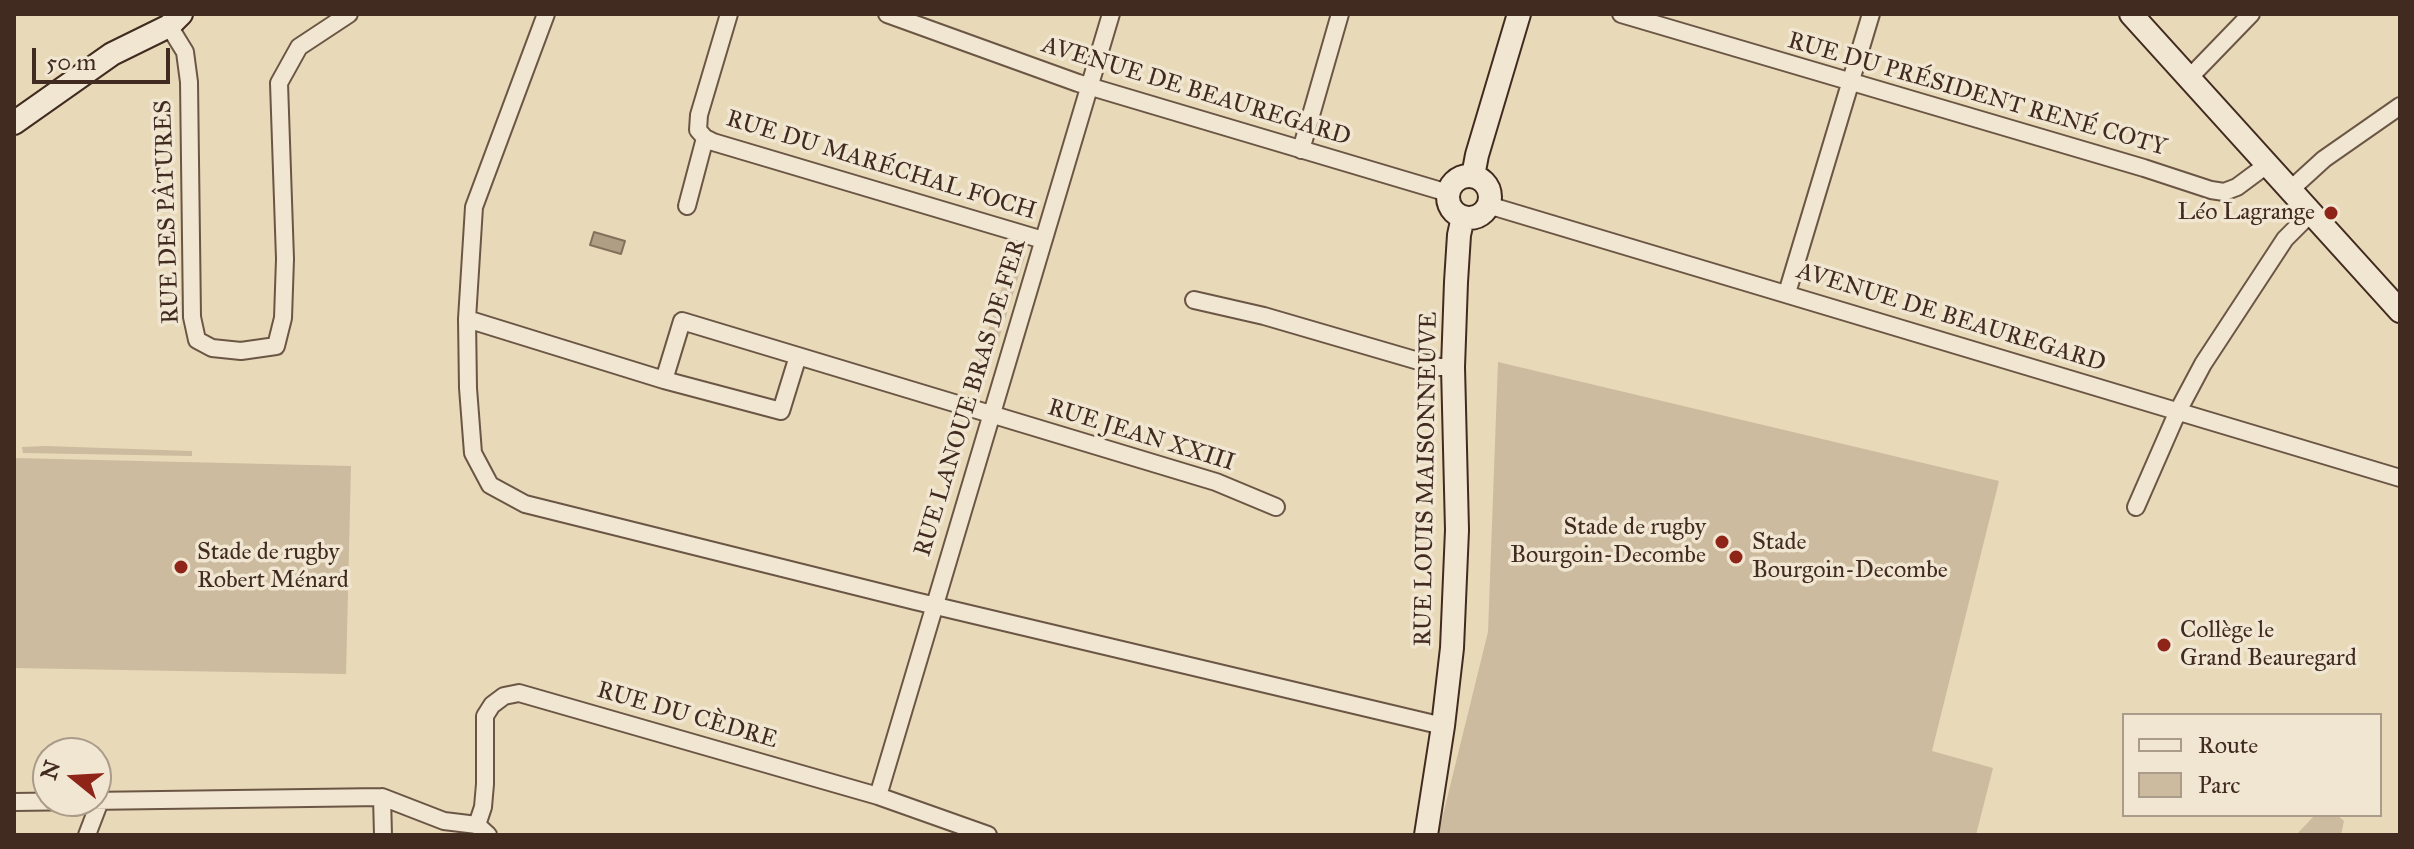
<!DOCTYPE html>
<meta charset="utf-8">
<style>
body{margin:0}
#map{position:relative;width:2414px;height:849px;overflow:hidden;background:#e8d9b8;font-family:"IM FELL Great Primer",serif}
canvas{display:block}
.frame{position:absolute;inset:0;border:16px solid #412a1f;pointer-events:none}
.legend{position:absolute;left:2122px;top:713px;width:260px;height:104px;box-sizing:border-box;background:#f0e6d1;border:2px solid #aa9b8a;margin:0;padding:10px 14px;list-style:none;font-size:24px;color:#412a1f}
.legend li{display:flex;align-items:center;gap:16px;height:40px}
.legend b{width:40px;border:2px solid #aa9b8a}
.north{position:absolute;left:32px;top:737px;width:80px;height:80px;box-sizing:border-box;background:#f0e6d1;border:2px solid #aa9b8a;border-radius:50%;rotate:288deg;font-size:22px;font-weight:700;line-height:32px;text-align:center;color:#412a1f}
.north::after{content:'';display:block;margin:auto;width:28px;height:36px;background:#8f2418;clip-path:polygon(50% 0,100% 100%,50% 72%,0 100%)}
.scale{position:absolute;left:32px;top:48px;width:138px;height:36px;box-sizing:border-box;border:4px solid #412a1f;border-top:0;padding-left:10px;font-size:24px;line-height:28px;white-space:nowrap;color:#412a1f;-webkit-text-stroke:6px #f0e6d1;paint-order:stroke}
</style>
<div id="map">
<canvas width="2414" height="849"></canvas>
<div class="frame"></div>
<ul class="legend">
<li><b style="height:10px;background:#f0e6d1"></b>Route</li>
<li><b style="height:22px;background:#ccbb9e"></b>Parc</li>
</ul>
<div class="north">N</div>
<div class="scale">50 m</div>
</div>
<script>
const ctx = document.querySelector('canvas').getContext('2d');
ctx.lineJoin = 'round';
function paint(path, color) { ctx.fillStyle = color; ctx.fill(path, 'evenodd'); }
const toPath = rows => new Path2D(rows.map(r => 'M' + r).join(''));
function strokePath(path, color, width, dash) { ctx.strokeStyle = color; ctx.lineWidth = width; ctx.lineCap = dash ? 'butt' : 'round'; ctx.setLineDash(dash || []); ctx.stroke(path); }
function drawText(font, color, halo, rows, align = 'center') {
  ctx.font = font + ' "IM FELL Great Primer",serif'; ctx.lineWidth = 7; ctx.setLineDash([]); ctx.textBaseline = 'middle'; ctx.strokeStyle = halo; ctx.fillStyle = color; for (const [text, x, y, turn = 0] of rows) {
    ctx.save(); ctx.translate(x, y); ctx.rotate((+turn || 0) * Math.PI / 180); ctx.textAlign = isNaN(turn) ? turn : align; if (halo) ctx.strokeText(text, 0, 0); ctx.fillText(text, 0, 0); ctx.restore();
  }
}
paint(toPath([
 [1013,252,1025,256,984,386,972,382],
 [1498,362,1999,481,1932,751,1993,768,1976,835,1438,835,1488,632],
 [45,446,192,451,192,456,23,453,22,447],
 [14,458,351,466,346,674,14,668],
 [2315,815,2337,815,2344,821,2341,835,2296,835]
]), '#ccbb9e');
const water = toPath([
 [594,232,625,241,621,254,590,245,594,232]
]);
paint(water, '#af9e84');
strokePath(water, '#83705c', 2);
const street = toPath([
 [546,14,474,207,467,319,468,388,473,453,490,485,525,504,915,601,1443,726],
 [729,14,699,115,698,130,705,138,713,142,1043,240],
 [887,14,1078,83,1448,193],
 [1621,14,2144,168,2211,190,2224,192,2237,187,2268,164],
 [169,26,185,52,189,82,192,317,197,340,212,348,241,351,276,346,283,318,285,259,279,83,299,47,349,14],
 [2190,77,2251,14],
 [1301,150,1340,14],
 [2290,190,2324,159,2400,106],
 [1488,205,2400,478],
 [687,206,705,138],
 [1787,293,1871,14],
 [1194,300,1264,316,1439,367,1453,367],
 [467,319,664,380,781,411,798,356],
 [664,380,682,321,1216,482,1276,507],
 [2136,507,2178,411,2203,364,2285,239,2312,212],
 [878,796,1111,14],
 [382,797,383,835],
 [14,802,382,797,444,821,477,825,488,835],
 [477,825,483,807,485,784,485,716,492,705,504,696,519,693,878,796,988,835],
 [87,835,100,801]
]);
const secondary = toPath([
 [2131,14,2400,311],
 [14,123,112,54,169,26,181,14],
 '1448 197a21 21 0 1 1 42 0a21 21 0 1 1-42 0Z',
 [1473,176,1477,155,1519,14],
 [1426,835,1443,726,1452,648,1457,530,1453,367,1456,282,1459,235,1463,217]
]);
strokePath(street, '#6b5645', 20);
strokePath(secondary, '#412a1f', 26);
strokePath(street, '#f0e6d1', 16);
strokePath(secondary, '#f0e6d1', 22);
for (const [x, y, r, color] of [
 [2331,213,8,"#8f2418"],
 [1722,542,8,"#8f2418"],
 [1736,557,8,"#8f2418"],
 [181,567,8,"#8f2418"],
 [2164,645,8,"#8f2418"]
]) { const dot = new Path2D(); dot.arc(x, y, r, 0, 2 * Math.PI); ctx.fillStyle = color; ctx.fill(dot); strokePath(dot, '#f0e6d1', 3); }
drawText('24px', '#412a1f', '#f0e6d1', [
 ["AVENUE DE BEAUREGARD",1196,92,17],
 ["RUE DU PRÉSIDENT RENÉ COTY",1977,95,16],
 ["RUE DU MARÉCHAL FOCH",881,166,17],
 ["RUE DES PÂTURES",168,212,-92],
 ["AVENUE DE BEAUREGARD",1951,318,17],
 ["RUE LANOUE BRAS DE FER",971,398,-73],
 ["RUE JEAN XXIII",1141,436,17],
 ["RUE LOUIS MAISONNEUVE",1427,479,-89],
 ["RUE DU CÈDRE",687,716,16]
]);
drawText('24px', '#412a1f', '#f0e6d1', [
 ["Léo Lagrange",2315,213,"right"],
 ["Stade de rugby",1706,528,"right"],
 ["Bourgoin-Decombe",1706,556,"right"],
 ["Stade",1752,543],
 ["Bourgoin-Decombe",1752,571],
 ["Stade de rugby",197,553],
 ["Robert Ménard",197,581],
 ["Collège le",2180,631],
 ["Grand Beauregard",2180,659]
], 'left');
</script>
